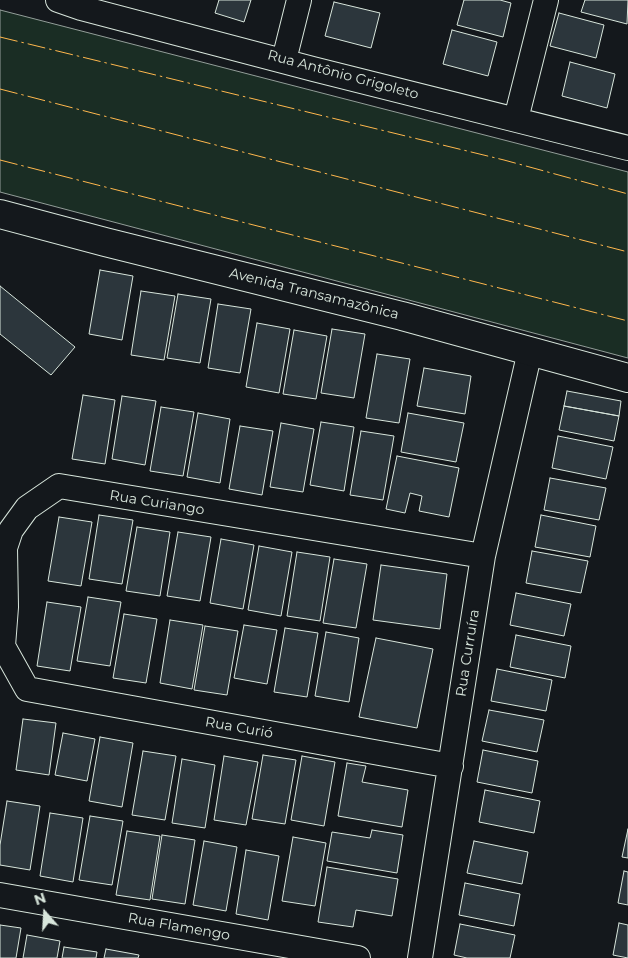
<!DOCTYPE html>
<meta charset="utf-8">
<style>
body{margin:0}
#map{position:relative;width:628px;height:958px;overflow:hidden;background:#14181c;font-family:Montserrat,sans-serif}
canvas{display:block}
.north{position:absolute;left:20px;top:888px;width:50px;height:50px;-webkit-text-stroke:4px #14181c;paint-order:stroke;rotate:341deg;font-size:14px;font-weight:700;line-height:20px;text-align:center;color:#d8e6dc}
.north::after{content:'';display:block;margin:auto;width:18px;height:22px;background:#d8e6dc;clip-path:polygon(50% 0,100% 100%,50% 72%,0 100%)}
</style>
<div id="map">
<canvas width="628" height="958"></canvas>
<div class="north">N</div>
</div>
<script>
const ctx = document.querySelector('canvas').getContext('2d');
ctx.lineJoin = 'round';
function paint(path, color) { ctx.fillStyle = color; ctx.fill(path, 'evenodd'); }
const toPath = rows => new Path2D(rows.map(r => 'M' + r).join(''));
function strokePath(path, color, width, dash) { ctx.strokeStyle = color; ctx.lineWidth = width; ctx.lineCap = dash ? 'butt' : 'round'; ctx.setLineDash(dash || []); ctx.stroke(path); }
function drawText(font, color, halo, rows, align = 'center') {
  ctx.font = font + ' Montserrat,sans-serif'; ctx.lineWidth = 4; ctx.setLineDash([]); ctx.textBaseline = 'middle'; ctx.strokeStyle = halo; ctx.fillStyle = color; for (const [text, x, y, turn = 0] of rows) {
    ctx.save(); ctx.translate(x, y); ctx.rotate((+turn || 0) * Math.PI / 180); ctx.textAlign = isNaN(turn) ? turn : align; if (halo) ctx.strokeText(text, 0, 0); ctx.fillText(text, 0, 0); ctx.restore();
  }
}
const green = toPath([
 [0,10,628,172,628,358,0,192,0,10]
]);
paint(green, '#1a2d24');
strokePath(green, '#939e99', 1);
const building = toPath([
 [219,0,251,0,244,22,215,13,219,0],
 [464,0,500,0,511,3,503,37,457,25,464,0],
 [585,0,628,0,627,24,581,12,585,0],
 [334,2,380,13,371,48,325,36,334,2],
 [559,13,604,25,596,58,550,46,559,13],
 [452,30,497,42,488,76,443,64,452,30],
 [570,62,615,74,607,108,562,96,570,62],
 [100,270,133,276,122,340,89,334,100,270],
 [0,286,75,347,51,375,0,334,0,286],
 [141,291,175,296,164,360,131,355,141,291],
 [178,294,211,299,200,363,167,358,178,294],
 [218,304,251,309,240,373,208,368,218,304],
 [257,323,290,329,279,393,246,387,257,323],
 [332,329,365,334,354,398,321,393,332,329],
 [294,330,327,336,316,399,283,394,294,330],
 [377,354,410,359,399,423,366,418,377,354],
 [424,368,471,376,465,414,417,406,424,368],
 [567,391,621,401,619,416,564,406,567,391],
 [83,395,115,400,105,464,72,459,83,395],
 [122,396,156,401,145,465,112,459,122,396],
 [564,406,619,416,614,441,559,430,564,406],
 [161,407,194,412,183,476,150,471,161,407],
 [198,413,230,419,220,483,187,477,198,413],
 [408,413,464,423,456,462,401,452,408,413],
 [321,422,354,427,344,491,310,485,321,422],
 [281,423,314,429,303,492,270,487,281,423],
 [240,426,273,431,262,495,229,489,240,426],
 [361,431,394,436,383,500,350,495,361,431],
 [558,436,613,447,606,479,552,468,558,436],
 [397,456,459,468,449,517,419,511,422,496,410,493,405,513,386,509,397,456],
 [550,478,606,488,599,520,544,510,550,478],
 [99,515,133,520,122,584,89,579,99,515],
 [541,515,596,526,590,557,535,547,541,515],
 [59,517,92,522,81,586,48,581,59,517],
 [137,527,170,532,160,596,126,591,137,527],
 [178,532,211,537,200,601,167,596,178,532],
 [221,539,254,545,243,609,210,603,221,539],
 [259,546,292,552,281,616,248,610,259,546],
 [532,551,588,561,581,593,526,583,532,551],
 [297,552,330,557,320,621,287,616,297,552],
 [334,559,367,564,356,628,323,623,334,559],
 [381,565,447,574,440,629,373,620,381,565],
 [516,593,571,604,564,636,510,625,516,593],
 [88,597,121,602,110,666,77,661,88,597],
 [47,602,81,607,70,671,37,666,47,602],
 [124,614,157,619,146,683,113,678,124,614],
 [170,620,203,625,192,689,160,683,170,620],
 [244,625,277,630,267,684,234,678,244,625],
 [205,626,238,631,227,695,194,690,205,626],
 [285,628,318,633,307,697,274,692,285,628],
 [326,632,359,638,349,702,315,696,326,632],
 [516,635,571,646,565,678,510,667,516,635],
 [376,638,433,649,417,728,359,717,376,638],
 [497,669,552,680,546,711,491,701,497,669],
 [489,710,544,720,537,752,482,741,489,710],
 [23,719,56,723,49,775,16,770,23,719],
 [63,733,95,739,87,781,55,775,63,733],
 [100,737,133,743,122,807,89,801,100,737],
 [483,750,538,761,532,793,477,782,483,750],
 [143,751,176,756,165,820,132,815,143,751],
 [263,755,296,760,285,824,252,819,263,755],
 [224,756,258,762,246,825,214,820,224,756],
 [302,756,335,762,324,826,291,820,302,756],
 [182,759,215,765,205,828,172,823,182,759],
 [347,763,366,766,362,782,408,790,402,827,338,816,347,763],
 [485,790,540,801,534,833,479,822,485,790],
 [7,801,40,806,30,870,0,865,0,845,7,801],
 [50,813,83,818,73,882,40,876,50,813],
 [90,816,123,821,112,885,79,880,90,816],
 [628,829,628,858,622,857,628,829],
 [372,830,403,835,397,873,327,861,332,832,370,838,372,830],
 [127,831,160,836,150,900,116,895,127,831],
 [162,835,195,840,185,904,152,899,162,835],
 [293,837,326,843,315,906,282,901,293,837],
 [204,841,237,847,226,911,193,905,204,841],
 [474,841,528,852,522,884,467,873,474,841],
 [246,850,279,856,268,920,236,914,246,850],
 [327,867,398,879,392,916,356,910,353,927,318,922,327,867],
 [624,871,628,872,628,905,618,903,624,871],
 [465,883,520,894,514,926,459,915,465,883],
 [619,923,628,925,628,958,613,955,619,923],
 [460,924,515,935,510,958,467,958,454,955,460,924],
 [0,925,21,928,16,958,0,958,0,925],
 [27,935,60,941,57,958,23,958,27,935],
 [64,947,97,952,96,958,62,958,64,947],
 [106,949,139,955,138,958,104,958,106,949]
]);
paint(building, '#2c363c');
strokePath(building, '#d8e6dc', 1);
const minor = toPath([
 [58,0,81,8,313,69,628,148],
 [284,60,299,0],
 [516,119,546,0],
 [451,766,27,689,3,646,6,607,5,548,11,530,27,508,59,486,483,556],
 [0,895,358,958],
 [420,958,483,556,530,351]
]);
const tertiary = toPath([
 [0,214,105,242,402,316,628,378]
]);
strokePath(minor, '#d8e6dc', 26);
strokePath(tertiary, '#d8e6dc', 30);
strokePath(minor, '#14181c', 24);
strokePath(tertiary, '#14181c', 28);
strokePath(toPath([
 [0,37,504,160,628,194],
 [0,89,628,252],
 [0,160,628,321]
]), '#ffb74d', 1, [18, 4, 2.5, 4]);
drawText('14px', '#d8e6dc', '#14181c', [
 ["Rua Antônio Grigoleto",343,75,15],
 ["Avenida Transamazônica",314,294,14],
 ["Rua Curiango",157,503,9],
 ["Rua Curruíra",468,653,-81],
 ["Rua Curió",239,728,10],
 ["Rua Flamengo",179,927,10]
]);
</script>
